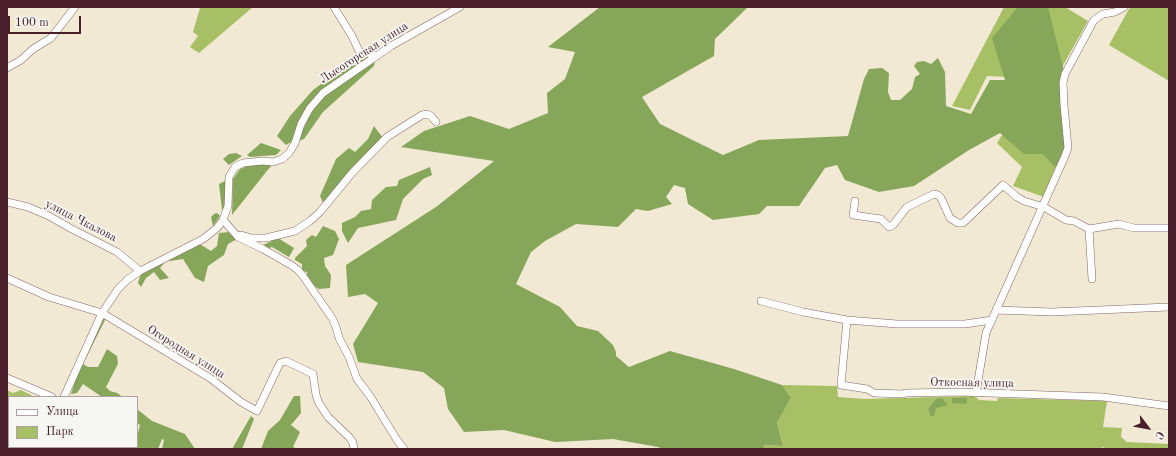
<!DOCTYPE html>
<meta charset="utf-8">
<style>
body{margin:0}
#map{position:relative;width:1176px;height:456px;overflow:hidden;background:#f1e9d3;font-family:"Old Standard TT",serif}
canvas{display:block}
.frame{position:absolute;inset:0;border:8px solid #4a1f2b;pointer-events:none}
.legend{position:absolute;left:8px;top:396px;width:130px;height:52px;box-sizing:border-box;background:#f6f6f2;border:1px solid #b1a0a2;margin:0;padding:5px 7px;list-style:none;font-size:12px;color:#4a1f2b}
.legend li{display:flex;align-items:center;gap:8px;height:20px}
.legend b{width:20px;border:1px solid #b1a0a2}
.north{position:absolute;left:1128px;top:408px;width:40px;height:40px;-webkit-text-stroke:3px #f6f6f2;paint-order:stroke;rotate:122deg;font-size:11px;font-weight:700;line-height:16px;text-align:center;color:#4a1f2b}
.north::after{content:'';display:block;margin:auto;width:14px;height:18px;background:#4a1f2b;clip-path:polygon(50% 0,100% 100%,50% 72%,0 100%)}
.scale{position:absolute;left:8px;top:16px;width:73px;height:18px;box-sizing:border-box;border:2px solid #4a1f2b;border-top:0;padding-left:5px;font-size:12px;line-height:14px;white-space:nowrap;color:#4a1f2b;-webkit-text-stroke:3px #f6f6f2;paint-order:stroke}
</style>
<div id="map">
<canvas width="1176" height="456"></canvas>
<div class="frame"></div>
<ul class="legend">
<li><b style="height:5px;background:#fff"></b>Улица</li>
<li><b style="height:11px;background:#a8c065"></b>Парк</li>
</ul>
<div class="north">С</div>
<div class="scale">100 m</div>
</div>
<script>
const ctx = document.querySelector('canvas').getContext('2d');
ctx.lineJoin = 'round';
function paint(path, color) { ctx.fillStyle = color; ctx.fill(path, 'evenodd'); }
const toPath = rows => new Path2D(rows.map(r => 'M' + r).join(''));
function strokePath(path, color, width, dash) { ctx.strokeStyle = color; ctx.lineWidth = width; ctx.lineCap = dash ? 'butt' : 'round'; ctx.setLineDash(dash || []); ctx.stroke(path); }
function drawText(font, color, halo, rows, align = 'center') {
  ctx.font = font + ' "Old Standard TT",serif'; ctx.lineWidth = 3.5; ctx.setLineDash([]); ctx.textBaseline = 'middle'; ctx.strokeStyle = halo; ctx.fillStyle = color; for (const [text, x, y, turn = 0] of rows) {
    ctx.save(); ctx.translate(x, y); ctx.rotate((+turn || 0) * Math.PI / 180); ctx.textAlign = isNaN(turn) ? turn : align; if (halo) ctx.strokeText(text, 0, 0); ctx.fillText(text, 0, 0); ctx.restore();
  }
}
paint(toPath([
 [199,7,253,7,199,53,190,47,198,36,193,32,200,8],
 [1004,7,1065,7,1088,21,1061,69,1063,147,1044,197,1013,186,1022,167,997,143,1007,127,1010,77,987,76,970,110,952,106],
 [1130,7,1169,7,1169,81,1109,45],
 [782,385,837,386,838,397,865,399,974,396,979,400,997,401,998,398,1107,401,1103,427,1122,428,1121,437,1127,442,1169,444,1169,449,1106,449,1103,447,1100,449,763,449,765,445,783,446,777,421,791,398],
 [7,390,13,393,21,390,35,397,9,397,9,447,32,447,31,449,7,449]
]), '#a8c065');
paint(toPath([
 [600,7,748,7,715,39,714,56,642,97,660,124,723,155,759,140,848,136,864,79,869,69,882,68,889,73,888,92,891,100,900,100,912,89,915,77,920,74,914,66,917,62,924,61,931,64,938,58,945,72,946,106,971,114,990,80,1005,80,992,38,1018,7,1048,7,1064,71,1065,149,1057,169,1043,154,1024,154,1000,133,969,150,914,186,879,192,845,180,837,165,825,168,799,206,767,206,759,214,713,220,688,204,685,188,674,185,666,197,672,204,648,211,636,209,618,227,576,224,545,241,531,252,516,284,560,307,577,326,598,331,613,345,616,352,616,356,629,367,670,351,734,369,782,385,791,398,777,422,783,446,765,445,763,449,663,449,658,447,613,439,555,442,504,430,464,432,448,409,444,388,423,372,358,362,353,344,378,303,365,294,348,297,346,265,436,207,494,161,401,147,424,131,470,116,509,129,548,113,547,93,565,79,575,52,548,47],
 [369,55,369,59,315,98,300,122,291,142,286,145,277,136,290,116,313,90,350,63],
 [375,60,374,66,323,112,304,139,298,141,312,110,324,95],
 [374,126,383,138,324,205,320,196,336,159,349,148,355,152,368,139],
 [261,143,281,150,276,155,250,157,247,155],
 [236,153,242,156,229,165,223,159,229,154],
 [274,163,266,172,232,215,233,179,240,169,250,165],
 [430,167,432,175,423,179,403,199,396,220,358,228,348,243,342,231,342,223,355,217,361,211,371,209,372,200,386,187,397,186,399,180],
 [227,180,226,203,222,210,219,184],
 [217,213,220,216,213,226,211,217,214,214],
 [323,226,335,231,339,239,333,255,324,258,325,266,331,275,330,288,319,289,312,285,307,277,307,272,302,271,302,264,295,260,295,258,307,246,306,240,312,235,316,237],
 [229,232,237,239,228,244,224,255,208,266,204,282,195,278,183,259,170,261,167,259,198,243,211,251,217,246,219,233],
 [278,238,294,248,289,257,272,247,266,249,261,246],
 [165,262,160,268,169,278,160,280,154,272,146,278,141,287,138,283,141,273],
 [102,318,106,318,83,364,88,367,98,367,107,349,117,356,118,364,106,387,110,391,117,393,123,397,102,397,83,384,77,393,71,394,81,362],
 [294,396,300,396,301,413,291,425,300,432,293,447,298,449,261,449,268,431,280,420],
 [942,398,948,405,936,408,934,416,931,416,928,409,936,399],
 [952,398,967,398,967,404,952,403],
 [137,409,152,421,185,434,195,449,162,449,164,440,162,439,158,449,133,449,134,447,137,447,137,437,140,425,137,423],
 [251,416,254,419,242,449,232,449],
 [71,447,113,447,114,449,71,449]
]), '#86a65a');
const minor = toPath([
 [334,7,352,36,359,51,362,53,368,53,377,56],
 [7,68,21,60,33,49,51,38,75,7],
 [855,201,853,215,881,219,889,227,893,225,907,207,934,194,938,195,941,198,950,218,958,223,963,223,1003,185,1017,197,1024,201,1044,207,1066,220,1074,221,1089,229,1119,224,1134,228,1169,228],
 [7,202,28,207,49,216,70,228,117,252,140,271],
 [223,220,238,237,263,249,291,265,298,270,303,276,332,318,336,327,339,338,349,357,357,379,370,396,397,440,404,449],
 [1089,229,1092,279],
 [241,235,251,238,266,238,295,231,310,221,320,212,352,173,387,137,422,115,427,114,431,116,436,122],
 [7,278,49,297,102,313,210,378,241,402,257,411,280,363,286,361,313,374,316,395,319,403,328,417,349,437,353,443,354,449],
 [761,301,803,312,847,320,897,324,965,324,992,320],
 [996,310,1052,312,1169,307],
 [847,320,841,385,867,389,874,393,902,394,906,393,961,392,1103,397,1169,406],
 [7,378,52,397],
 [976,393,986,333,1065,156,1068,148,1064,105,1063,83,1065,74,1094,20,1103,14,1115,12,1124,7],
 [64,397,102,313,118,289,127,280,140,271,203,239,217,228,223,220,228,206,229,177,235,167,243,163,262,161,273,162,282,159,289,153,295,143,301,124,310,108,323,93,391,46,460,7],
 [40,449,41,447]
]);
strokePath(minor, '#846666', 8);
strokePath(minor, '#fff', 7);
drawText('12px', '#4a1f2b', '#f6f6f2', [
 ["Лысогорская улица",364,53,-33],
 ["улица Чкалова",81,221,27],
 ["Огородная улица",186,352,32],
 ["Откосная улица",972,383,1]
]);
</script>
